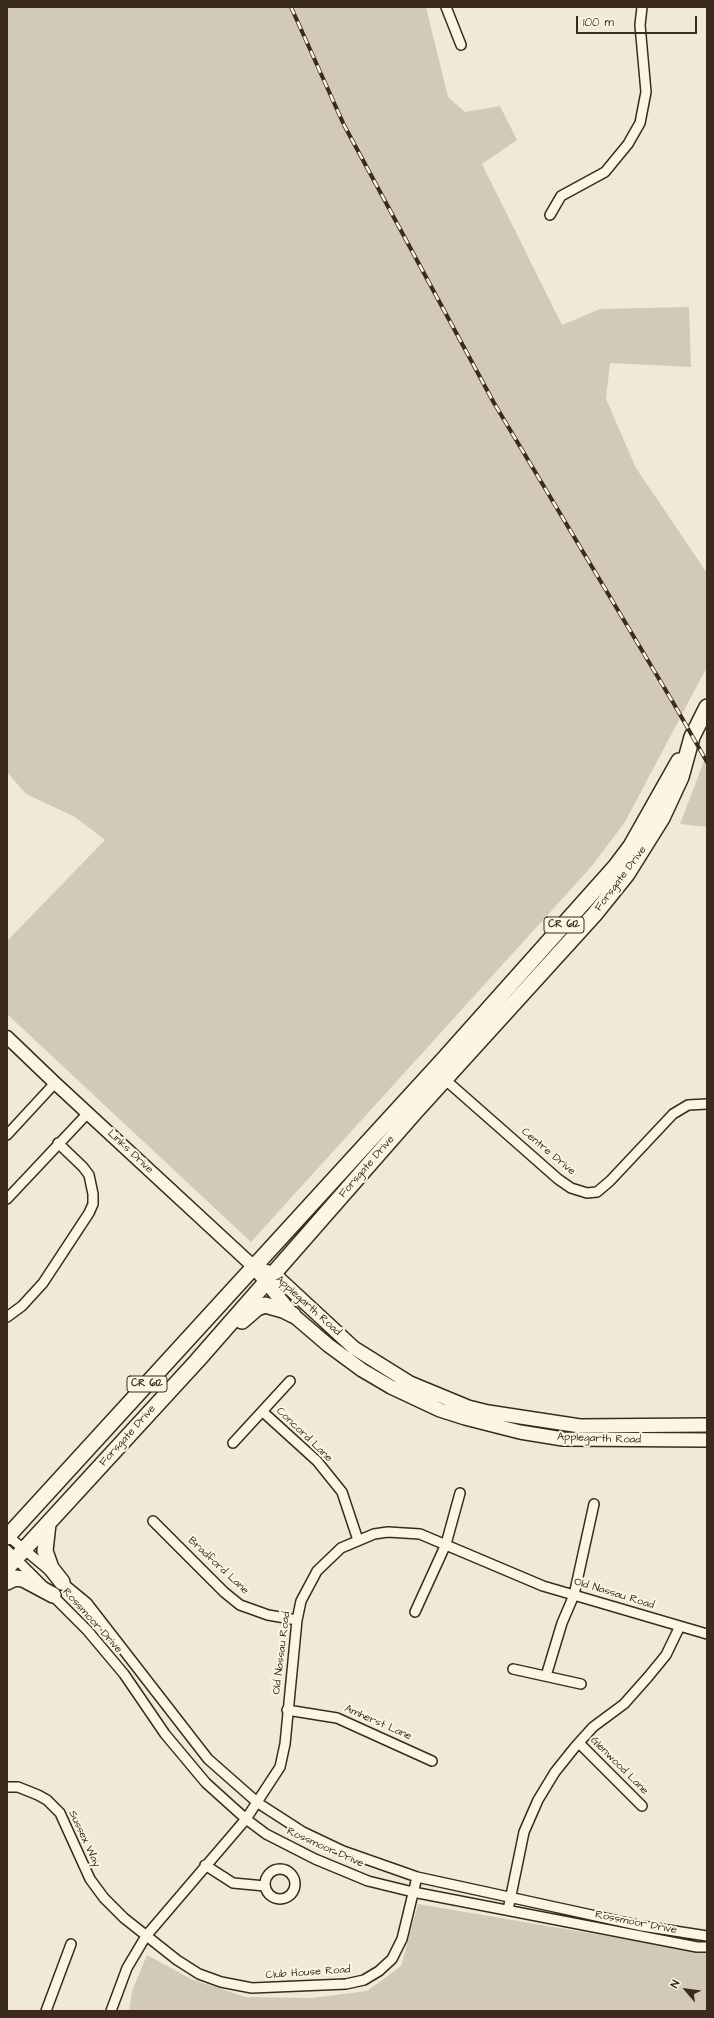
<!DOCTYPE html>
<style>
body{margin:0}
#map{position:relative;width:714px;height:2018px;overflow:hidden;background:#f0e9d9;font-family:"Architects Daughter",sans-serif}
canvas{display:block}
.frame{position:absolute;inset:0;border:8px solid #3b2a1e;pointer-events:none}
.north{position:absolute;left:666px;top:1970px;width:40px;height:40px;-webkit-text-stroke:3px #fcf5e5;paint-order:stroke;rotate:298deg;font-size:11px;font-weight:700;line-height:16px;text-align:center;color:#3b2a1e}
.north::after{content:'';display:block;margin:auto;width:14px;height:18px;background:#3b2a1e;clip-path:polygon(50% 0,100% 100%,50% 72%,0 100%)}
.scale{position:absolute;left:576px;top:16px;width:121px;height:18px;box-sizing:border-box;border:2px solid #3b2a1e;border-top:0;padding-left:5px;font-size:12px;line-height:14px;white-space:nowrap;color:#3b2a1e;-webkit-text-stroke:3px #fcf5e5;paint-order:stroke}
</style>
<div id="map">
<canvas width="714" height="2018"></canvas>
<div class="frame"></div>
<div class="north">N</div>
<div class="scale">100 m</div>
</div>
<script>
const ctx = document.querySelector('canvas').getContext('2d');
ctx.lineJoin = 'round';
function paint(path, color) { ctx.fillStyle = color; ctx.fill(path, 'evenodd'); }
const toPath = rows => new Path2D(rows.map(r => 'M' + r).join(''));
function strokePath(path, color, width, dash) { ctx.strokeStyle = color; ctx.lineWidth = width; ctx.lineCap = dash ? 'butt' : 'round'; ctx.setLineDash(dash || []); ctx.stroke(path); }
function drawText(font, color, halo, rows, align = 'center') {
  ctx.font = font + ' "Architects Daughter",sans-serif'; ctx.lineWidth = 4; ctx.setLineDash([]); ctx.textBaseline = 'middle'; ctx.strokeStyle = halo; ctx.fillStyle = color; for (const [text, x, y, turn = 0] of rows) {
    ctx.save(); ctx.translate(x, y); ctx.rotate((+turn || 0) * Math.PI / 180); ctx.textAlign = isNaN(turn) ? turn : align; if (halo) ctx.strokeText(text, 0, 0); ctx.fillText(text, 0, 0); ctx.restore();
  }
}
paint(toPath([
 [7,7,426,7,448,97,465,112,500,106,517,140,482,164,562,325,600,309,689,307,691,367,610,363,606,399,636,468,707,573,707,667,625,822,591,867,251,1242,7,1014,7,941,105,840,75,817,26,794,7,772],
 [707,753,707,827,680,824],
 [418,1904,707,1953,707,2011,129,2011,132,1991,147,1955,193,1980,246,1997,312,1998,367,1991,401,1966]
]), '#d2c9ba');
const minor = toPath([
 [446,7,461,45],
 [550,215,561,196,605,172,628,144,640,123,646,92,640,25,642,7],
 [441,1076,558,1179,571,1188,587,1193,597,1192,610,1181,673,1114,688,1105,707,1104],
 [7,1135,55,1083],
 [7,1199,87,1114],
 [7,1317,22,1306,43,1283,89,1213,93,1204,93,1194,89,1175,83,1167,58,1143],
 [263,1412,317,1461,342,1492,358,1540],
 [233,1443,290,1381],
 [153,1521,224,1592,240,1605,268,1615,297,1620],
 [8,1536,50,1571],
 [7,1550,87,1630,124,1674,165,1734,206,1783,246,1819,266,1834,315,1859,368,1881,413,1892,697,1947,707,1947],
 [59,1580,87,1603,208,1759,258,1803,303,1832,343,1851,417,1877,642,1926,707,1936],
 [415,1612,446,1544,460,1493],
 [513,1669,581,1684],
 [546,1676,562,1623,574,1595,594,1504],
 [287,1710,337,1718,432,1761],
 [579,1743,642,1806],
 [7,1787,18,1787,38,1795,47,1800,60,1813,90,1879,104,1898,124,1918,177,1960,199,1974,221,1982,252,1988,346,1984,364,1980,379,1971,392,1959,402,1939,417,1877],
 [205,1865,233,1883,265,1886],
 '265 1884a15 15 0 1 1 30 0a15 15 0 1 1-30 0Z',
 [508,1910,524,1832,538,1800,555,1772,575,1747,593,1727,624,1704,648,1677,666,1655,680,1626],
 [46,2011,71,1944],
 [111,2011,127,1968,146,1936,246,1819,280,1767,285,1744,297,1620,301,1601,317,1571,341,1548,374,1534,388,1532,420,1534,543,1586,707,1634]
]);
const tertiary = toPath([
 [7,1037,55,1083,254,1267]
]);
const secondary = toPath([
 [254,1267,293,1315,328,1345,362,1370,391,1387,440,1410,465,1418,520,1432,563,1439,707,1440],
 [265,1271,274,1274,354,1348,410,1383,468,1407,488,1412,580,1426,707,1425]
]);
const primary = toPath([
 [242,1321,257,1308,265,1305,283,1310,293,1315],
 [48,1524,45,1551,51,1568,62,1582],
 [7,1537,443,1060,616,866,631,846,679,761],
 [7,1568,197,1361,415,1112,594,915,627,874,662,818,681,777,692,737,707,707],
 [7,1582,15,1578,23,1579,53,1595]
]);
strokePath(minor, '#3b2a1e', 12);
strokePath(tertiary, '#3b2a1e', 15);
strokePath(secondary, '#3b2a1e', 16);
strokePath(primary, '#3b2a1e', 18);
strokePath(minor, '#fcf5e5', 9);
strokePath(tertiary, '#fcf5e5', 12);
strokePath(secondary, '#fcf5e5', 13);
strokePath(primary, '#fcf5e5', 15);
const rail = toPath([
 [291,7,344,125,494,403,674,704,707,762]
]);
strokePath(rail, '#3b2a1e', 4);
strokePath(rail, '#fcf5e5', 2.5, [8]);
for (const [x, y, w] of [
 [564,925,40],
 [147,1384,40]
]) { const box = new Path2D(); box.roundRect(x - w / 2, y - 8, w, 16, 3); ctx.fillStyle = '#fcf5e5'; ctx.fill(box); strokePath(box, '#3b2a1e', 1); }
drawText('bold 10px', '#3b2a1e', null, [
 ["CR 612",564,925],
 ["CR 612",147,1384]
]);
drawText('11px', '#3b2a1e', '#fcf5e5', [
 ["Forsgate Drive",621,879,-53],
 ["Links Drive",130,1152,43],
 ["Centre Drive",548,1152,40],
 ["Forsgate Drive",367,1167,-49],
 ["Applegarth Road",308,1306,42],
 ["Concord Lane",304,1435,44],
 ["Forsgate Drive",128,1436,-48],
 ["Applegarth Road",599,1439,2],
 ["Bradford Lane",218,1566,43],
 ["Old Nassau Road",614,1594,17],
 ["Rossmoor Drive",92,1621,48],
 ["Old Nassau Road",282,1653,-83],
 ["Amherst Lane",378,1723,24],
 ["Glenwood Lane",619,1766,45],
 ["Sussex Way",84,1839,65],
 ["Rossmoor Drive",325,1848,24],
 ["Rossmoor Drive",636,1923,11],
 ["Club House Road",308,1973,-4]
]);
</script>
